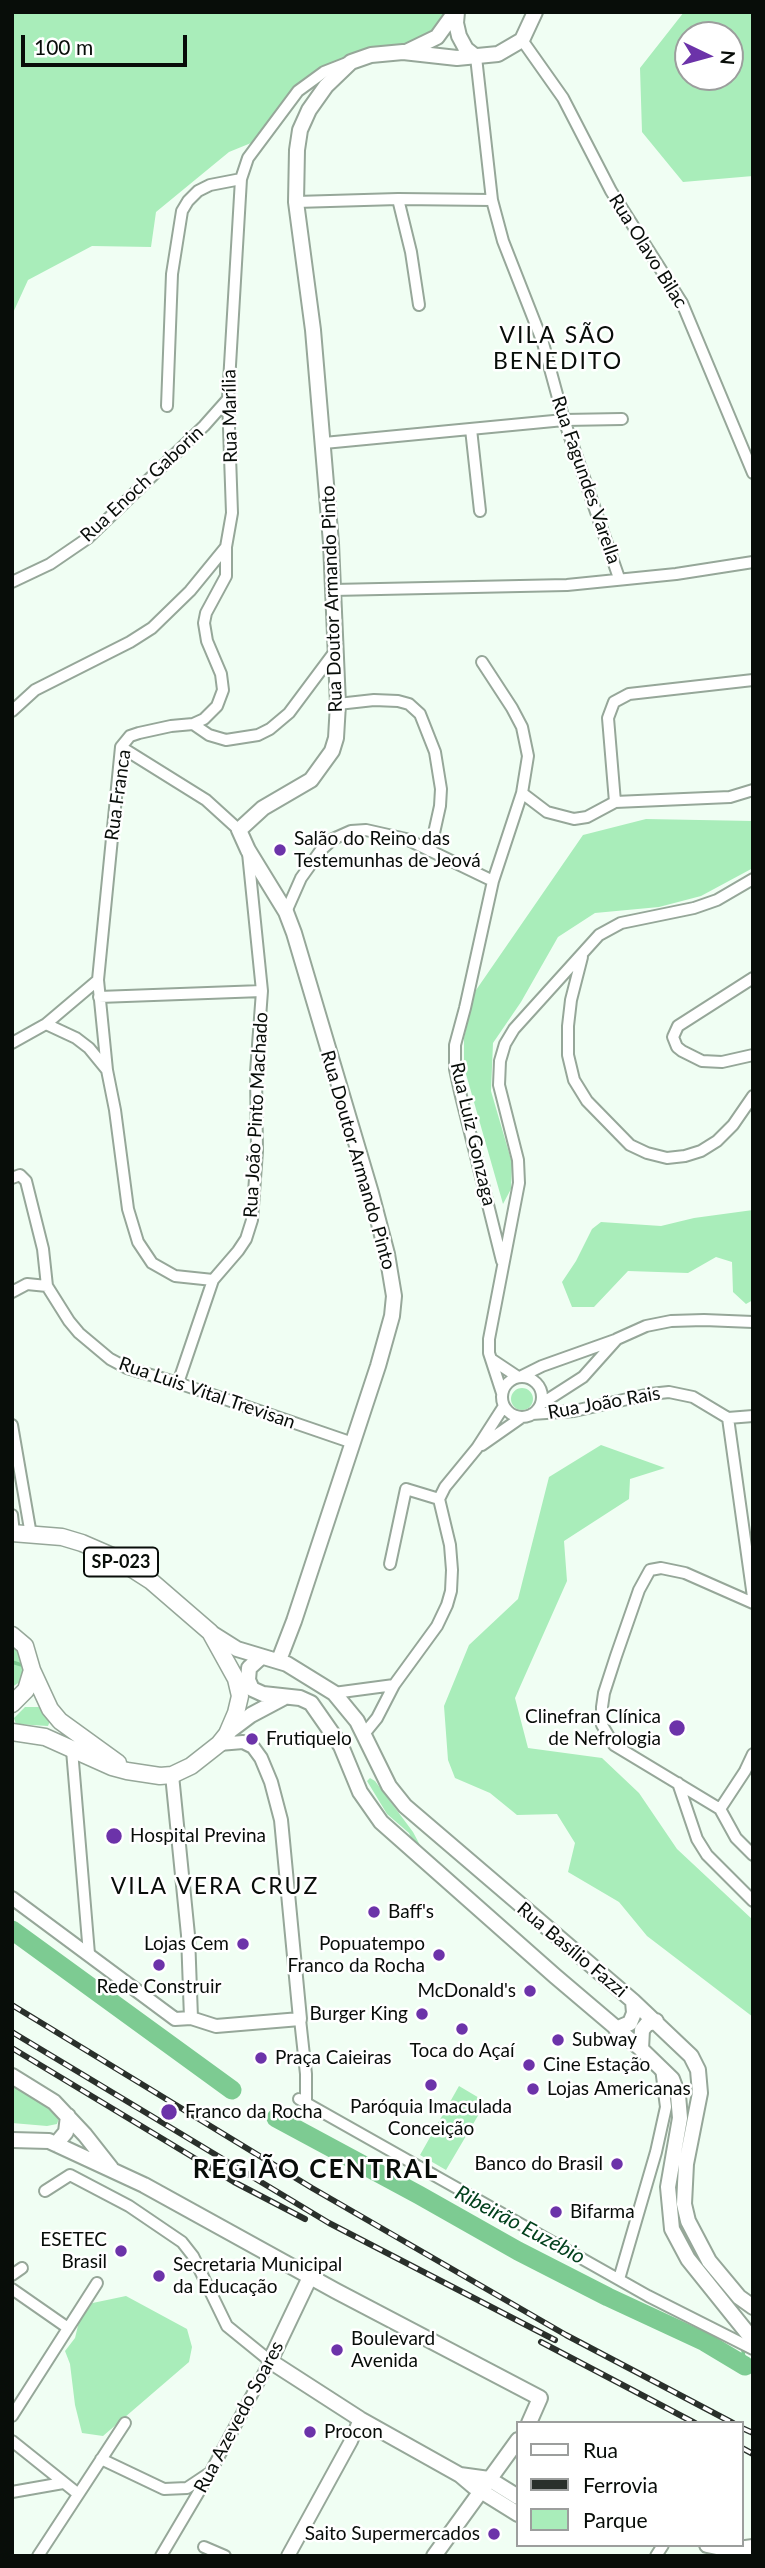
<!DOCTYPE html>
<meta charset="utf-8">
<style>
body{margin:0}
#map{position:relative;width:765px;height:2568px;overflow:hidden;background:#f0fef3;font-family:Lato,sans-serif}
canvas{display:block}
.frame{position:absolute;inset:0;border:14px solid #080d09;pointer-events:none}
.legend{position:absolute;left:516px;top:2421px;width:228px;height:126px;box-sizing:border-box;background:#fff;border:2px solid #9c9e9d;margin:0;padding:9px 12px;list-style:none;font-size:21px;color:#080d09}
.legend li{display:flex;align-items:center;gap:14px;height:35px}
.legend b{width:35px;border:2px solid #9c9e9d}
.north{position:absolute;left:674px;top:21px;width:70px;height:70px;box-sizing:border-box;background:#fff;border:2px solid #9c9e9d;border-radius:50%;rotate:95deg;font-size:19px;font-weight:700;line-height:28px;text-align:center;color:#080d09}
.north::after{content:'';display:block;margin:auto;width:24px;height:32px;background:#6c33a9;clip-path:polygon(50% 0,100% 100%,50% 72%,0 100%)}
.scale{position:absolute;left:21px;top:35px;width:166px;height:32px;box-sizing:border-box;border:4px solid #080d09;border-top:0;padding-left:9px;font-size:21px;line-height:24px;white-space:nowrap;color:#080d09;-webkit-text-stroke:5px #fff;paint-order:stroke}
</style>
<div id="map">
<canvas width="765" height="2568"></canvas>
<div class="frame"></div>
<ul class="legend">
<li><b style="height:9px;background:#fff"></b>Rua</li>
<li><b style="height:9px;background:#2a302b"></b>Ferrovia</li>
<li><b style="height:19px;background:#a9edba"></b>Parque</li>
</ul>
<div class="north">N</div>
<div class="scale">100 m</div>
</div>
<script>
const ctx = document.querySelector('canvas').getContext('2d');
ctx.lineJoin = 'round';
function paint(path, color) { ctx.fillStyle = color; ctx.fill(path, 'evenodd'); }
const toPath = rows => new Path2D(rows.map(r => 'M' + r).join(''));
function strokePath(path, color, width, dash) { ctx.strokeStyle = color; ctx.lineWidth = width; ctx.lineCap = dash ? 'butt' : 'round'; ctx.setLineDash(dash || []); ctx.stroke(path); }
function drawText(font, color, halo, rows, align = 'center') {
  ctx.font = font + ' Lato,sans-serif'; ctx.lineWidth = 5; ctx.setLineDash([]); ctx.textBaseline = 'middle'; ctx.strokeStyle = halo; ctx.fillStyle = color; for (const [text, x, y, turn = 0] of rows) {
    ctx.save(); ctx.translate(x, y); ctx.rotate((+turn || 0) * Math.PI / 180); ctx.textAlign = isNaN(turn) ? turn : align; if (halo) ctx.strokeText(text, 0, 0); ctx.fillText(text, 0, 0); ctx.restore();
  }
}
paint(toPath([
 [12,12,447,12,439,29,402,46,383,47,356,53,319,68,301,81,251,143,229,152,156,212,151,247,92,246,28,280,12,315],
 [684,12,753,12,753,176,683,182,642,132,640,68],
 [730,35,730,77,688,77,688,35],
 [646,819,753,821,753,868,701,896,659,907,595,913,558,937,521,1002,493,1043,491,1091,512,1163,511,1189,503,1204,464,1067,464,1038,474,993,583,835],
 [753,1210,753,1300,746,1304,733,1292,732,1262,716,1257,688,1273,628,1271,594,1307,572,1307,562,1282,576,1261,592,1229,601,1222,661,1226,694,1218],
 '511 1399a11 11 0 1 1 22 0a11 11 0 1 1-22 0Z',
 [601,1445,665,1468,630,1479,629,1499,564,1541,567,1581,515,1698,528,1748,602,1758,639,1793,677,1849,753,1920,753,2017,647,1936,619,1902,568,1872,575,1843,557,1814,517,1815,490,1793,455,1778,448,1760,444,1706,469,1645,518,1599,549,1477],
 [12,1643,19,1650,26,1670,20,1682,12,1687],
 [25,1707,41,1707,50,1721,48,1726,16,1724,14,1718],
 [370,1778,375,1781,413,1832,421,1847,412,1840,409,1833,387,1814,367,1781],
 [12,2082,54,2110,59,2118,57,2124,47,2126,12,2123],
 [459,2086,486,2102,446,2170,420,2155],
 [126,2296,187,2329,192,2347,189,2362,103,2436,82,2433,75,2405,70,2364,65,2351,75,2338,83,2305]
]), '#a9edba');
strokePath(toPath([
 [12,1662,25,1666],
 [743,2351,745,2366,753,2370]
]), '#7dcb92', 3.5);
strokePath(toPath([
 [12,1930,232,2090],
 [276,2118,419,2195,518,2251,608,2297,705,2342,745,2366]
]), '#7dcb92', 19);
const minor = toPath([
 [522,40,563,98,611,191,682,303,753,473],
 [476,57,492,200,503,241,543,343,564,420,619,578],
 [398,199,411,252,419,305],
 [296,202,398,199,492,200],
 [167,406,172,274,182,211,188,201,198,191,210,185,241,179],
 [471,429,480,511],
 [324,443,564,420,622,419],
 [12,582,50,564,88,538,204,426,228,399],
 [333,590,567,585,676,574,753,562],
 [482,662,512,708,522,727,528,756,522,793,493,881,465,1008,455,1045,455,1069,460,1092,502,1261],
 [338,704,374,700,398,701,409,704,420,714,435,752,441,789,440,806,430,851],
 [12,711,35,690,130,642,152,628,190,591,226,547,232,513,228,399,241,179,248,158,298,91,324,72,347,63],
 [193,724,204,719,217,706,223,690,221,674,207,641,204,623,206,613,226,576,226,547],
 [121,747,206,800,239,830],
 [522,793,547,812,574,819,587,817,615,802,730,797,753,790],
 [615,802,608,718,614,702,629,694,753,680],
 [286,912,301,878,321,850,333,839,351,831,366,830,406,839,493,881],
 [582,957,571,1000,568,1026,568,1055,574,1080,587,1101,630,1145,647,1153,667,1158,685,1156,701,1151,717,1141,733,1125,753,1096],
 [753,978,678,1026,673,1037,677,1047,682,1051,702,1061,722,1062,753,1055],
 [99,997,262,991],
 [46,1024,98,980],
 [12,1043,46,1024,76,1038,89,1048,107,1070,115,1110,128,1209,138,1242,152,1263,175,1276,213,1280],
 [107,1070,98,980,121,747,130,736,139,733,171,726,193,724,209,735,226,740,258,735,270,729,289,713,336,650],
 [12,1178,20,1175,26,1181,43,1249,47,1286],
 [12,1292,27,1284,47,1286,69,1321,79,1333,110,1359,127,1368,178,1383,353,1443],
 [491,1359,518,1377],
 '502 1397a20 20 0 1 1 40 0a20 20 0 1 1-40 0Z',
 [520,1377,542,1366,615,1340],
 [178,1383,213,1280,238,1251,246,1239,252,1220,257,1151,256,1072,262,991,248,853],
 [502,1393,489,1353,489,1339,519,1183,518,1160,499,1085,500,1061,505,1044,514,1029,599,935,621,923,694,908,717,900,753,879],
 [541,1404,583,1377,617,1339,646,1326,671,1321,704,1320,753,1322],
 [532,1414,574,1411,650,1394,669,1392,693,1397,728,1418,753,1416],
 [728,1418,753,1597],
 [12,1425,31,1535],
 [482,1445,522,1417],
 [12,1515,14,1533],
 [390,1564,406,1489,439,1499],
 [753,1603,685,1573,661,1568,650,1570,639,1590,616,1656,604,1693,602,1707,602,1725,614,1745,720,1809,736,1838,753,1855],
 [334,1693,394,1685],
 [364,1734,377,1718,394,1685,437,1626,447,1605,451,1591,452,1570,450,1545,439,1499,445,1487,477,1448,504,1406],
 [72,1750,89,1954],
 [678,1783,697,1839,707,1855,753,1901],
 [720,1809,745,1771,753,1754],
 [300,2019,306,2074,306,2103],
 [299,2099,648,2296,753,2349],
 [45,2191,70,2175,129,2206,182,2242,193,2256,227,2326,270,2361,210,2473,161,2556],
 [12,2275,22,2268],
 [619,2279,656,2152,666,2107,661,2068],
 [12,2289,68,2328],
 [12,2416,97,2283],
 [12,2441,77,2493],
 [101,2459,164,2489,187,2488,208,2474],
 [12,2492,63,2483],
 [204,2547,225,2556],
 [38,2556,125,2423],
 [656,2556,663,2545]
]);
const tertiary = toPath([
 [172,1775,188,1935,191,2018],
 [12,1898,175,2019,191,2018],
 [191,2018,216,2026,300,2019,281,1820,271,1782,261,1758,253,1747,243,1742,219,1744],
 [288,2556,351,2441,360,2419]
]);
const secondary = toPath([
 [457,12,456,23,459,36,466,49,476,57],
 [406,52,437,37,455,12],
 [210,1632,237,1649,287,1664,334,1693,357,1721,389,1786,405,1806,633,2001,691,2056,698,2070,700,2093,686,2164,684,2204,688,2221,709,2261,739,2297,753,2307],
 [261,1657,249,1668,248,1680,252,1689,263,1694,300,1698,311,1703,341,1746,360,1792,381,1822,555,1976,641,2049,672,2079,678,2095,680,2118,668,2187,672,2229,688,2259,753,2340],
 [279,1660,294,1621,378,1366,392,1316,394,1296,387,1254,371,1193,294,933,286,912,248,850,239,830,263,808,311,780,332,751,336,738,338,704,331,543,313,330,296,202,297,150,300,130,309,110,326,86,351,62,371,55,403,52,457,58,498,54,522,40,535,12],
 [227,1733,251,1715,283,1698],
 [616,2029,630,2023,634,2013,633,2001],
 [641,2049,642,2030,647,2024,656,2021],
 [12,2076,54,2102,85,2135,111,2168],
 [12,2140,49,2141,144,2185,336,2291,540,2398,529,2423],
 [56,2144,66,2132,68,2116],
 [311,2275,270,2361,360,2419,460,2475,473,2486,518,2514],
 [460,2475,489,2479,518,2497],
 [707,2545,731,2550,753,2547],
 [434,2556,518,2440]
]);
const primary = toPath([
 [12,1533,62,1537,82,1543,112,1556,151,1581,210,1632,236,1679,240,1696,236,1713,227,1734,219,1744,191,1766,172,1775,160,1776,127,1771,112,1767,45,1737,12,1732],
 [12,1635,25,1646,32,1670,26,1690,12,1704],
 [32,1670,50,1709,60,1721,118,1763]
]);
strokePath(minor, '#96a799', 14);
strokePath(tertiary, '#96a799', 16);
strokePath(secondary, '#96a799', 18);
strokePath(primary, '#96a799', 19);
strokePath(minor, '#fff', 10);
strokePath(tertiary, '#fff', 12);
strokePath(secondary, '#fff', 14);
strokePath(primary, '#fff', 16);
const rail = toPath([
 [12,2005,312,2188,566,2335,733,2423],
 [12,2032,329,2223,555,2340],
 [12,2048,234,2182,305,2219],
 [541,2342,695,2423],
 [742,2428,753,2433],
 [742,2448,753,2454]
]);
strokePath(rail, '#2a302b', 6);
strokePath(rail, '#fff', 3.5, [10]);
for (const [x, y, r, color] of [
 [280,850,7,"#6c33a9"],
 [677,1728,9,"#6c33a9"],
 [252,1739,7,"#6c33a9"],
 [114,1836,9,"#6c33a9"],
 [374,1912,7,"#6c33a9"],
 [243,1944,7,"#6c33a9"],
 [439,1955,7,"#6c33a9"],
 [159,1965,7,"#6c33a9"],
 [530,1991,7,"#6c33a9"],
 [422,2014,7,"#6c33a9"],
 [462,2029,7,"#6c33a9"],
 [558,2040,7,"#6c33a9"],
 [261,2058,7,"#6c33a9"],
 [529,2065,7,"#6c33a9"],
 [431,2085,7,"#6c33a9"],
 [533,2089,7,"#6c33a9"],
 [169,2112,9,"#6c33a9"],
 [617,2164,7,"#6c33a9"],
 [556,2212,7,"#6c33a9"],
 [121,2251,7,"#6c33a9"],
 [159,2276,7,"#6c33a9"],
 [337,2350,7,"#6c33a9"],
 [310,2432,7,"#6c33a9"],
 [494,2534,7,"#6c33a9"]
]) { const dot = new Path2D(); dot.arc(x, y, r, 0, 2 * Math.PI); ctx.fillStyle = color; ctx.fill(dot); strokePath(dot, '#fff', 2.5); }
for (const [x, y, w] of [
 [121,1562,74]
]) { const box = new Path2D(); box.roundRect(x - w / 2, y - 14.5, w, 29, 5); ctx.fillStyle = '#fff'; ctx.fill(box); strokePath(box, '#080d09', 2); }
drawText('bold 18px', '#080d09', null, [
 ["SP-023",121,1562]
]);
drawText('19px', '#080d09', '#fff', [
 ["Rua Olavo Bilac",648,251,58],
 ["Rua Marília",230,416,-91],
 ["Rua Fagundes Varella",586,480,71],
 ["Rua Enoch Gaborin",142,484,-43],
 ["Rua Doutor Armando Pinto",332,599,-92],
 ["Rua Franca",118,795,-82],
 ["Rua João Pinto Machado",256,1115,-87],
 ["Rua Luiz Gonzaga",473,1134,77],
 ["Rua Doutor Armando Pinto",358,1160,74],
 ["Rua Luis Vital Trevisan",207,1393,19],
 ["Rua João Rais",604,1403,-10],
 ["Rua Basílio Fazzi",572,1950,40],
 ["Rua Azevedo Soares",239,2417,-62]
]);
drawText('19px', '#080d09', '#fff', [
 ["Salão do Reino das",294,839],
 ["Testemunhas de Jeová",294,861],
 ["Clinefran Clínica",661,1717,"right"],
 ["de Nefrologia",661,1739,"right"],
 ["Frutiquelo",266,1739],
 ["Hospital Previna",130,1836],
 ["Baff's",388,1912],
 ["Lojas Cem",229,1944,"right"],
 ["Popuatempo",425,1944,"right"],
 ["Franco da Rocha",425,1966,"right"],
 ["Rede Construir",159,1987,"center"],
 ["McDonald's",516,1991,"right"],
 ["Burger King",408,2014,"right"],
 ["Subway",572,2040],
 ["Toca do Açaí",462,2051,"center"],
 ["Praça Caieiras",275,2058],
 ["Cine Estação",543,2065],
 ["Lojas Americanas",547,2089],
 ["Paróquia Imaculada",431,2107,"center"],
 ["Conceição",431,2129,"center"],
 ["Franco da Rocha",185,2112],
 ["Banco do Brasil",603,2164,"right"],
 ["Bifarma",570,2212],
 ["ESETEC",107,2240,"right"],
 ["Brasil",107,2262,"right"],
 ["Secretaria Municipal",173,2265],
 ["da Educação",173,2287],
 ["Boulevard",351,2339],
 ["Avenida",351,2361],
 ["Procon",324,2432],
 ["Saito Supermercados",480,2534,"right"]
], 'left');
drawText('italic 21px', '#02411d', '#fff', [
 ["Ribeirão Euzébio",520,2225,28]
]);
ctx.letterSpacing = '2px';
drawText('23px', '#080d09', '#fff', [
 ["VILA SÃO",558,336],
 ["BENEDITO",558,362],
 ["VILA VERA CRUZ",215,1887]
]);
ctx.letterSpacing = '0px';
ctx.letterSpacing = '2px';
drawText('bold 26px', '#080d09', '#fff', [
 ["REGIÃO CENTRAL",316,2170]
]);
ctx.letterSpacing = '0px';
</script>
